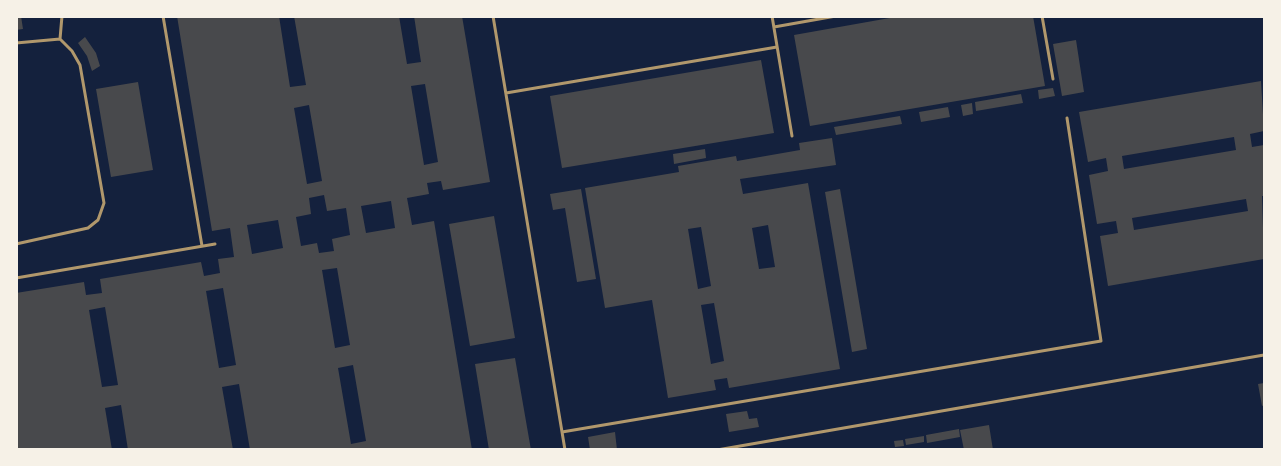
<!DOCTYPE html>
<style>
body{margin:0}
#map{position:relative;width:1281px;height:466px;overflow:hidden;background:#14213d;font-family:"IBM Plex Sans",sans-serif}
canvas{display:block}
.frame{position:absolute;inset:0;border:18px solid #f6f1e7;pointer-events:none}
</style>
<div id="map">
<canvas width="1281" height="466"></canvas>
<div class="frame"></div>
</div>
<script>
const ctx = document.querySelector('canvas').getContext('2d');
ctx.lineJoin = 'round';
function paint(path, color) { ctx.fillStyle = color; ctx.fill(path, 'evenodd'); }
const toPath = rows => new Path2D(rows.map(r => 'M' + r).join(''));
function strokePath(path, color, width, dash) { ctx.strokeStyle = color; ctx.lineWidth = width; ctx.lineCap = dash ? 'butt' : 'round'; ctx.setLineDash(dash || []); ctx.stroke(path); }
paint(toPath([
 [16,16,21,16,23,29,16,30],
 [177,16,279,16,290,87,306,85,294,16,399,16,407,64,421,62,414,16,462,16,490,182,443,190,441,181,427,183,429,194,407,198,412,225,434,221,472,450,250,450,239,384,222,387,233,450,128,450,121,405,105,408,112,450,16,450,16,293,84,282,86,295,102,293,100,279,201,262,204,276,220,273,218,259,234,257,230,228,212,231],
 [425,84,438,162,424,165,411,86],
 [309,105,322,181,307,184,294,108],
 [324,195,327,211,346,208,350,235,332,239,334,251,319,253,317,243,301,246,296,217,311,214,309,198],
 [391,201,395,228,366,233,361,206],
 [278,220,283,248,252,254,247,225],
 [337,268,350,345,335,348,322,270],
 [223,288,236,365,219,368,206,291],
 [105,307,118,385,102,387,89,310],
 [353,365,366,441,351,444,338,368],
 [901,16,1033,16,1045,86,810,126,794,35],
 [85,37,96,53,100,66,92,71,87,56,78,43],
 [1076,40,1084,92,1062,96,1053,44],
 [761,60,774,133,562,168,550,96],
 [1261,81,1264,131,1250,134,1252,147,1264,145,1264,196,1262,196,1264,259,1108,286,1100,236,1118,233,1116,221,1097,224,1089,175,1108,171,1106,158,1088,162,1079,112],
 [1234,137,1236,150,1124,169,1122,156],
 [1246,199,1248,211,1134,230,1132,218],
 [138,82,153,170,111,177,96,89],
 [1053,88,1055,96,1039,99,1038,90],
 [1021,94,1023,103,976,111,975,102],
 [972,103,973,114,963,116,961,105],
 [948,107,950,117,921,122,919,112],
 [900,116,902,124,836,135,834,127],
 [832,138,836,165,740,179,743,194,808,183,840,369,729,388,727,378,714,380,716,390,668,398,652,300,605,308,585,188,679,172,678,166,736,156,737,161,800,150,799,143],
 [768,225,775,267,759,269,752,228],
 [701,227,711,286,698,289,688,229],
 [714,303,724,361,711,364,701,305],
 [705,149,706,158,674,164,673,154],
 [581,189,596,279,577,282,565,208,553,210,550,194],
 [840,189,867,349,852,352,825,192],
 [494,216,515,338,470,346,449,224],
 [515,358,531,450,489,450,475,364],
 [1264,383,1264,405,1262,406,1258,384],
 [747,411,749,419,757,418,759,427,729,432,726,414],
 [989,425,993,450,964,450,960,430],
 [959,429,960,437,927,443,926,435],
 [615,432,617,450,590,450,588,437],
 [924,436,924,442,906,445,905,439],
 [903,440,904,446,895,447,894,441]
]), '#48494c');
strokePath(toPath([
 [163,16,202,246],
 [493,16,565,450],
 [772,16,792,136],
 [1042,16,1053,79],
 [774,27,836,16],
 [60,39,62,16],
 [16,43,60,39,72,51,80,65,104,203,98,220,88,228,16,244],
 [506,93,777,47],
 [16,278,215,244],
 [562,432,1101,341,1067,118],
 [717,450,1264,355]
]), '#b1986c', 3);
</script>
